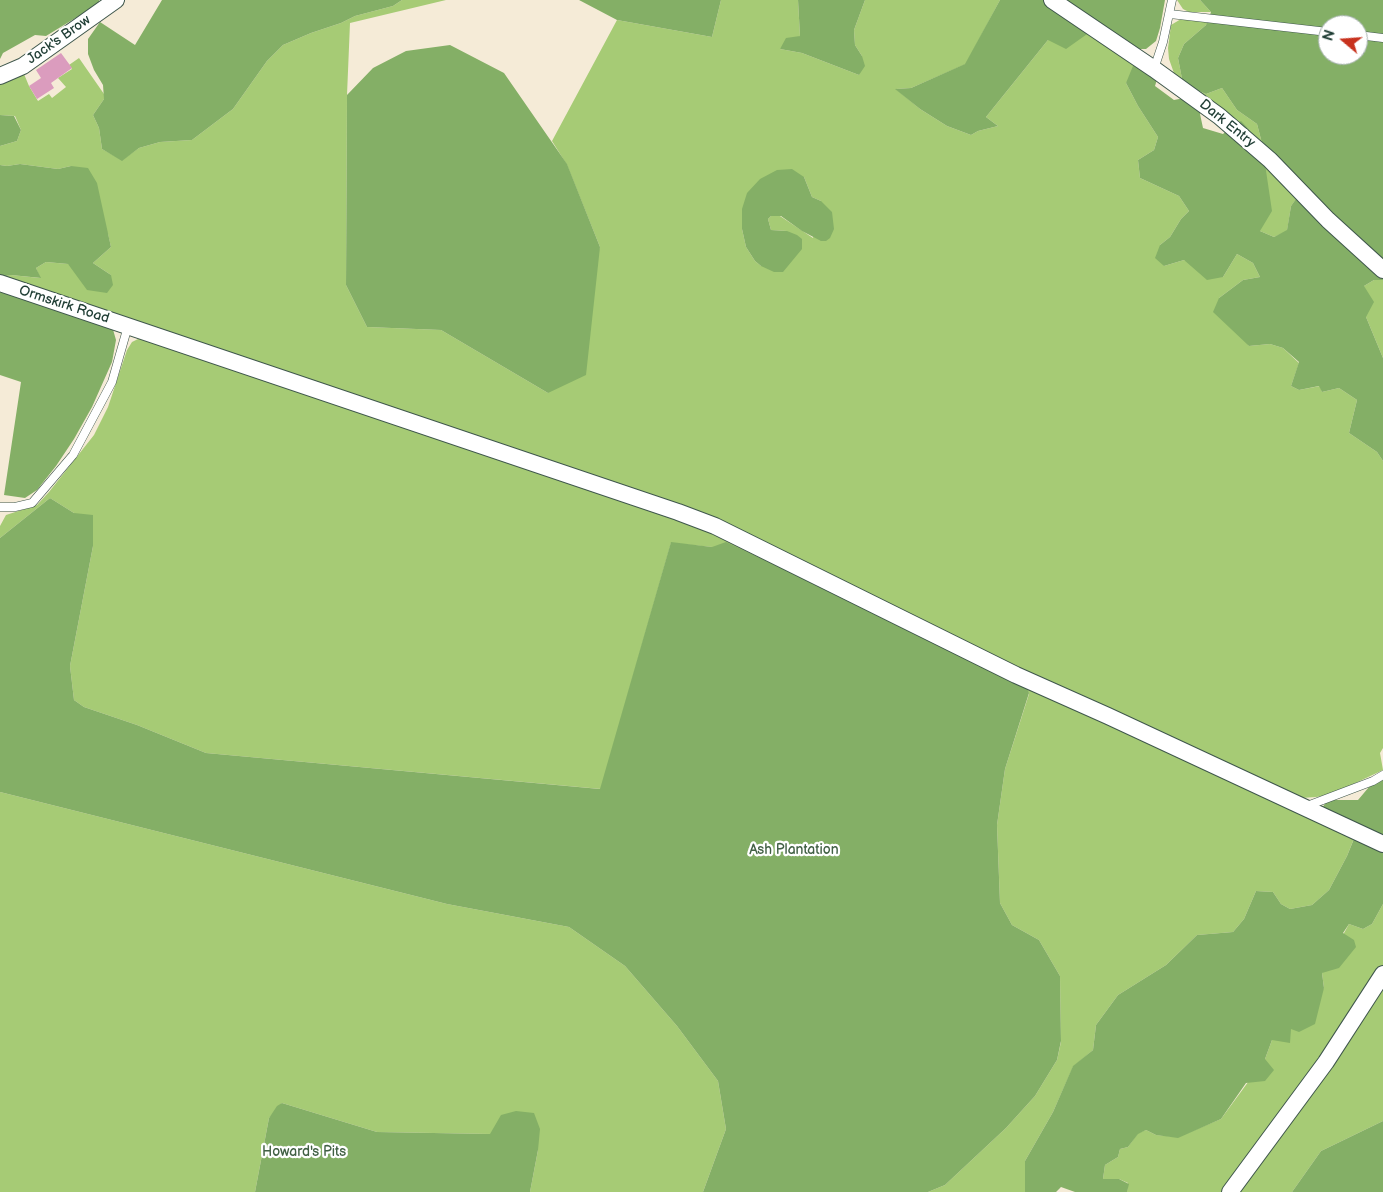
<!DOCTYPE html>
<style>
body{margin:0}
#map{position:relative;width:1383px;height:1192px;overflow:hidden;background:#f5ebd7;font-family:"Balsamiq Sans",sans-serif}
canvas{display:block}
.north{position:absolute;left:1318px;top:15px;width:50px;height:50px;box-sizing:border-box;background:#fff;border:1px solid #a5b1ae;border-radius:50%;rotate:288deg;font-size:14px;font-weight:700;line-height:20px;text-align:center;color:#1f3d34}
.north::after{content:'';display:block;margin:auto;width:18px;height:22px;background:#c8321e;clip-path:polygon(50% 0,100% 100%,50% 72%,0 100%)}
</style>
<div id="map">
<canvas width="1383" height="1192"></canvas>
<div class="north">N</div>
</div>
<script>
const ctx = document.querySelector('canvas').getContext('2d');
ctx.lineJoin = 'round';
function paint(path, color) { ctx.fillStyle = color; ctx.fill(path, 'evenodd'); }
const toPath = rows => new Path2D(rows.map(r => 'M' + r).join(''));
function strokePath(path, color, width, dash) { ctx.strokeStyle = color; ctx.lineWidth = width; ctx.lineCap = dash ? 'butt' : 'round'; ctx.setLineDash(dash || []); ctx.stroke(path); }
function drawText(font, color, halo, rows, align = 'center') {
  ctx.font = font + ' "Balsamiq Sans",sans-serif'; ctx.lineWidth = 4.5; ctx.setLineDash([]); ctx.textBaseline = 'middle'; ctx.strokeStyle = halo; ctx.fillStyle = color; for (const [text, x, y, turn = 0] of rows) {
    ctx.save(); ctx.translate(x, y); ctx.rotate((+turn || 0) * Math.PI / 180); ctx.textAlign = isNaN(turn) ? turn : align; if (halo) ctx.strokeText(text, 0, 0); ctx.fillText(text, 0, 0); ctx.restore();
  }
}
paint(toPath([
 [402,0,446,0,350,23,347,95,346,285,367,327,441,330,548,393,600,247,567,165,552,141,617,20,712,37,721,0,798,0,800,36,780,49,802,53,859,75,862,56,855,45,854,30,865,0,1000,0,966,64,911,88,896,89,920,109,947,126,971,135,978,131,998,126,986,117,1048,40,1090,32,1145,67,1126,83,1138,106,1158,137,1154,150,1138,160,1140,178,1179,196,1189,211,1181,219,1170,237,1160,245,1164,266,1184,260,1223,277,1237,254,1253,263,1260,277,1243,280,1219,298,1249,346,1270,344,1283,348,1299,363,1291,386,1299,390,1320,386,1322,392,1339,388,1357,400,1349,433,1377,452,1383,461,1383,748,1380,753,1383,770,1330,795,1316,797,1301,798,1016,668,811,568,2,276,11,275,40,278,36,268,46,262,68,264,111,275,93,263,111,247,108,234,71,166,58,169,20,164,7,166,0,165,0,146,17,141,21,130,15,116,0,115,0,84,24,74,29,86,38,101,49,94,52,98,66,87,58,78,72,69,69,65,79,58,104,94,104,99,93,115,99,128,102,149,122,160,139,148,160,142,192,140,233,109,267,61,283,45,311,33,341,23,355,16,393,6],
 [804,177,812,197,821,201,813,238,780,216,771,216,768,219,771,230,787,231,761,266,755,261,746,247,742,229],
 [1177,0,1200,0,1211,12,1189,12,1183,9],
 [1181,19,1208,22,1206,25,1184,44,1178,58,1183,84,1206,94,1222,88,1237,110,1257,124,1263,147,1248,134,1250,130,1241,122,1236,124,1200,97,1200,95,1198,96,1183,84,1175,76,1169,59,1168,48,1171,25],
 [1265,164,1299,195,1291,206,1287,231,1274,237,1260,231],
 [1374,280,1383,280,1383,358,1366,317,1364,286],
 [140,338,704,528,812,583,712,547,671,543,601,789,206,753,137,725,84,707,74,700,70,666,93,546,74,513,50,498,0,538,0,526,6,515,37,505,49,492,94,435,108,407,127,350,132,342],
 [1025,683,1355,836,1347,856,1329,890,1312,905,1290,909,1281,904,1273,892,1256,891,1244,919,1233,932,1197,935,1166,965,1118,995,1096,1025,1093,1050,1073,1067,1053,1112,1025,1161,1025,1192,928,1192,945,1185,1006,1128,1035,1096,1057,1060,1061,1042,1060,976,1039,940,1012,925,1000,903,997,825,1005,769,1029,694],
 [0,792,447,904,569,927,625,966,677,1026,718,1081,726,1129,703,1192,530,1192,538,1150,490,1134,377,1132,282,1103,269,1118,255,1192,0,1192],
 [1383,904,1383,969,1226,1192,1127,1192,1128,1183,1119,1179,1103,1179,1105,1165,1118,1157,1120,1149,1128,1147,1138,1133,1146,1130,1156,1135,1178,1137,1221,1119,1265,1059,1272,1040,1291,1029,1324,988,1322,973,1349,924,1363,929,1372,924],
 [1383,983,1383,1121,1321,1151,1292,1192,1235,1192]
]), '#a6cb75');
paint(toPath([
 [0,0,99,0,100,3,46,36,35,35,3,53,0,59],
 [162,0,402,0,393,6,355,16,341,23,311,33,283,45,267,61,233,109,192,140,160,142,139,148,122,161,102,149,99,128,93,115,104,99,103,85,94,70,88,54,88,39,100,22,135,45],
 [579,0,721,0,712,37,617,20],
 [798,0,865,0,854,30,855,45,862,56,865,66,859,75,802,53,780,49,786,38,800,36],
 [1000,0,1045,0,1090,32,1066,49,1048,40,986,117,998,126,978,131,971,135,947,126,920,109,895,89,911,88,965,64],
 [1065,0,1165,0,1160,28,1156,41,1146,49,1130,49],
 [1200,0,1383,0,1383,280,1374,280,1364,286,1374,302,1366,317,1383,358,1383,461,1377,452,1349,433,1357,400,1339,388,1322,392,1319,386,1299,390,1291,386,1299,362,1283,348,1270,344,1249,346,1213,312,1219,298,1243,280,1260,277,1253,263,1237,254,1223,277,1207,280,1184,260,1164,266,1155,258,1160,245,1170,237,1181,219,1189,211,1179,196,1140,178,1138,160,1154,150,1158,137,1138,106,1126,83,1133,66,1145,67,1158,76,1155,86,1174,100,1200,95,1200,114,1203,128,1223,134,1230,127,1241,121,1250,130,1244,148,1265,164,1272,211,1260,231,1274,237,1287,230,1291,206,1305,186,1263,147,1257,124,1237,110,1222,88,1206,94,1183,84,1178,58,1184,44,1206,25,1211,12],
 [1328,25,1358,25,1358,55,1328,55],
 [450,45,504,73,567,164,600,247,586,375,548,393,441,330,367,327,346,285,347,95,373,68,406,51],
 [0,115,14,116,21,130,17,141,0,146],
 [20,164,58,169,71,166,88,168,97,183,111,247,93,263,111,275,113,285,107,293,87,290,68,264,46,262,36,268,41,278,11,275,0,277,0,165,7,166],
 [792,169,804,177,812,197,821,201,832,212,834,229,830,238,826,241,821,241,802,231,781,216,771,216,768,219,771,230,787,231,797,235,802,239,802,249,783,272,774,272,761,266,755,261,746,247,742,229,742,209,747,193,760,179,777,170],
 [0,292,112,326,116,340,112,362,92,407,74,439,56,466,37,490,25,498,4,495,21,382,0,375],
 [50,498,74,513,93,515,93,546,70,666,74,700,84,707,137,725,206,753,600,789,671,542,712,547,726,542,1025,683,1029,693,1005,769,997,825,1000,903,1012,925,1039,940,1060,976,1061,1041,1057,1060,1035,1096,1006,1128,945,1185,928,1192,703,1192,726,1129,718,1081,677,1026,625,966,569,927,447,904,0,792,0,538],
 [1383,780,1383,904,1372,924,1363,929,1349,924,1343,933,1354,940,1356,947,1339,968,1322,973,1324,988,1315,1024,1299,1032,1291,1029,1290,1043,1272,1040,1265,1059,1274,1070,1265,1081,1246,1083,1221,1119,1178,1138,1156,1135,1146,1130,1138,1134,1128,1147,1120,1149,1118,1157,1105,1165,1103,1179,1119,1179,1129,1184,1127,1192,1075,1192,1061,1187,1056,1192,1025,1192,1025,1161,1053,1112,1073,1066,1093,1050,1096,1025,1118,995,1166,965,1197,935,1233,932,1244,919,1256,891,1273,892,1281,904,1290,909,1312,905,1329,890,1347,856,1358,829,1320,812,1327,800,1358,800,1369,787],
 [282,1103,377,1132,490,1134,501,1115,516,1111,534,1113,540,1129,538,1150,530,1192,255,1192,269,1118,277,1106],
 [1383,1121,1383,1192,1292,1192,1321,1151]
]), '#84af66');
paint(toPath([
 [61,53,72,68,51,83,54,88,37,99,29,86,41,78,36,70]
]), '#db9cbe');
const service = toPath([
 [1170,14,1328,32],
 [1358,35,1383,38],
 [1154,69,1163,42,1172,0],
 [0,507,15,507,32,503,73,455,112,382,128,326],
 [1307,806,1373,781,1383,775]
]);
const minor = toPath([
 [1052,0,1154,69,1219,116,1270,160,1328,220,1383,270],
 [0,76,23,66,116,0],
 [0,283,678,512,715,526,1016,675,1108,716,1383,844],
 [1230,1192,1326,1062,1383,974]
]);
strokePath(service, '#3f574c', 9);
strokePath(minor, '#3f574c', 18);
strokePath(service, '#fff', 8);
strokePath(minor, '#fff', 16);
drawText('14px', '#1f3d34', '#fff', [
 ["Jack's Brow",59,40,-35],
 ["Dark Entry",1227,124,39],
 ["Ormskirk Road",64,305,18]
]);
drawText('14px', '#416044', '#fff', [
 ["Ash Plantation",794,850],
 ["Howard's Pits",304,1152]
]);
</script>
